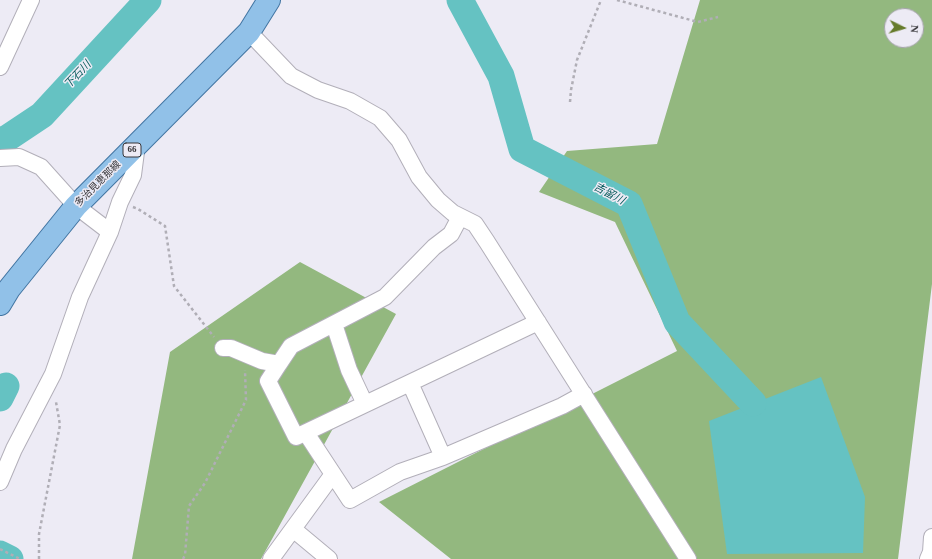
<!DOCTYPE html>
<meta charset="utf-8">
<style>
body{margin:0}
#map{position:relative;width:932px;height:559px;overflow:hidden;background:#edebf5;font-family:"Times New Roman",serif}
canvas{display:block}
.north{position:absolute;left:884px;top:8px;width:40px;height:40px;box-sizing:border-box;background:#edebf5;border:1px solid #a5a3ab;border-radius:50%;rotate:95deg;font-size:11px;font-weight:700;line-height:16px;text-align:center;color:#38373b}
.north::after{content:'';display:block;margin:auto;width:14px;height:18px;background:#667b2b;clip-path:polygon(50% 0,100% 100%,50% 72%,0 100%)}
</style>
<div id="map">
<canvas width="932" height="559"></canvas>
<div class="north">N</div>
</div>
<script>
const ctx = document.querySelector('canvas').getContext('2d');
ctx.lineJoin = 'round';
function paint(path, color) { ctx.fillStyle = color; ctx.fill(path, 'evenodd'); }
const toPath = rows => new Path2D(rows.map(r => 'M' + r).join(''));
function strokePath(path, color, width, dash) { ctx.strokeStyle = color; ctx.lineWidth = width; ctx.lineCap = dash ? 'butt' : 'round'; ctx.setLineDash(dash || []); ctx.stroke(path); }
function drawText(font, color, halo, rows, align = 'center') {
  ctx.font = font + ' "Times New Roman","Noto Sans JP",serif'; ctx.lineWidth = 3; ctx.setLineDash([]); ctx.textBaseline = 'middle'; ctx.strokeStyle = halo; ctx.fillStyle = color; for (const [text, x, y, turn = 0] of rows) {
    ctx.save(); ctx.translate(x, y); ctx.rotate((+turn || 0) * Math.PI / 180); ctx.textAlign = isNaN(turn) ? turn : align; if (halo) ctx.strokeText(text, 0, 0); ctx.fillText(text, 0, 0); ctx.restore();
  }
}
paint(toPath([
 [700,0,932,0,932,284,898,559,451,559,379,502,677,351,615,222,539,192,567,151,657,144],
 [892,16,916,16,916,40,892,40],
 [300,262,396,314,261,559,132,559,170,352]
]), '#93b87f');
paint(toPath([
 [821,377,865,497,863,553,727,554,709,421]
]), '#65c2c2');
strokePath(toPath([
 [460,0,501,76,522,149,629,204,677,322,753,403],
 [0,140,6,139,42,115,148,0],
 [0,398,6,386],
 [0,554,10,559]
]), '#65c2c2', 27);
const minor = toPath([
 [249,32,291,76,318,90,350,101,380,118,399,140,419,177,438,200,453,213,475,224,487,242,688,559],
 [0,67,31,0],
 [0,158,19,157,41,167,76,206,110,232],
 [334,324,349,370,365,404],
 [223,348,231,348,262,361,279,364,291,346,385,297,434,247,451,234,460,217],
 [279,364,268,381,296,437,538,322],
 [410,383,443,457],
 [306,433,350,500,400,472,443,457,562,406,584,394],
 [0,482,14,449,53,374,80,297,110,232,120,202,133,175,137,144],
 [293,529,329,559],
 [271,559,333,474],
 [928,559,931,552,932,537]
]);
const primary = toPath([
 [0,304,9,289,76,206,249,32,269,0]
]);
strokePath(minor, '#b2afb9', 18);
strokePath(primary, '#4275a2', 24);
strokePath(toPath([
 [617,0,698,22,718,17],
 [570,102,571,90,577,60,601,0],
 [133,207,138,209,165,226,174,286,214,337],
 [0,549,20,559],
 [39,559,39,534,60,425,56,402],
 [183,559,185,555,189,506,205,483,246,400,245,370]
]), '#b0aeb6', 2.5, [3, 3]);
strokePath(minor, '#fff', 16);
strokePath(primary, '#91c1e8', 22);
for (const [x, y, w] of [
 [132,150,18]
]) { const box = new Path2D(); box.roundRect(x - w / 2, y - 7, w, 14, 3); ctx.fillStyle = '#edebf5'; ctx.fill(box); strokePath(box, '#38373b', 1); }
drawText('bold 9px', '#38373b', null, [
 ["66",132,150]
]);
drawText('10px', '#38373b', '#edebf5', [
 ["多治見恵那線",98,184,-45]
]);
drawText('italic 11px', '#0a5d5e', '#edebf5', [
 ["下石川",78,75,-47],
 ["吉留川",609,194,28]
]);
</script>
